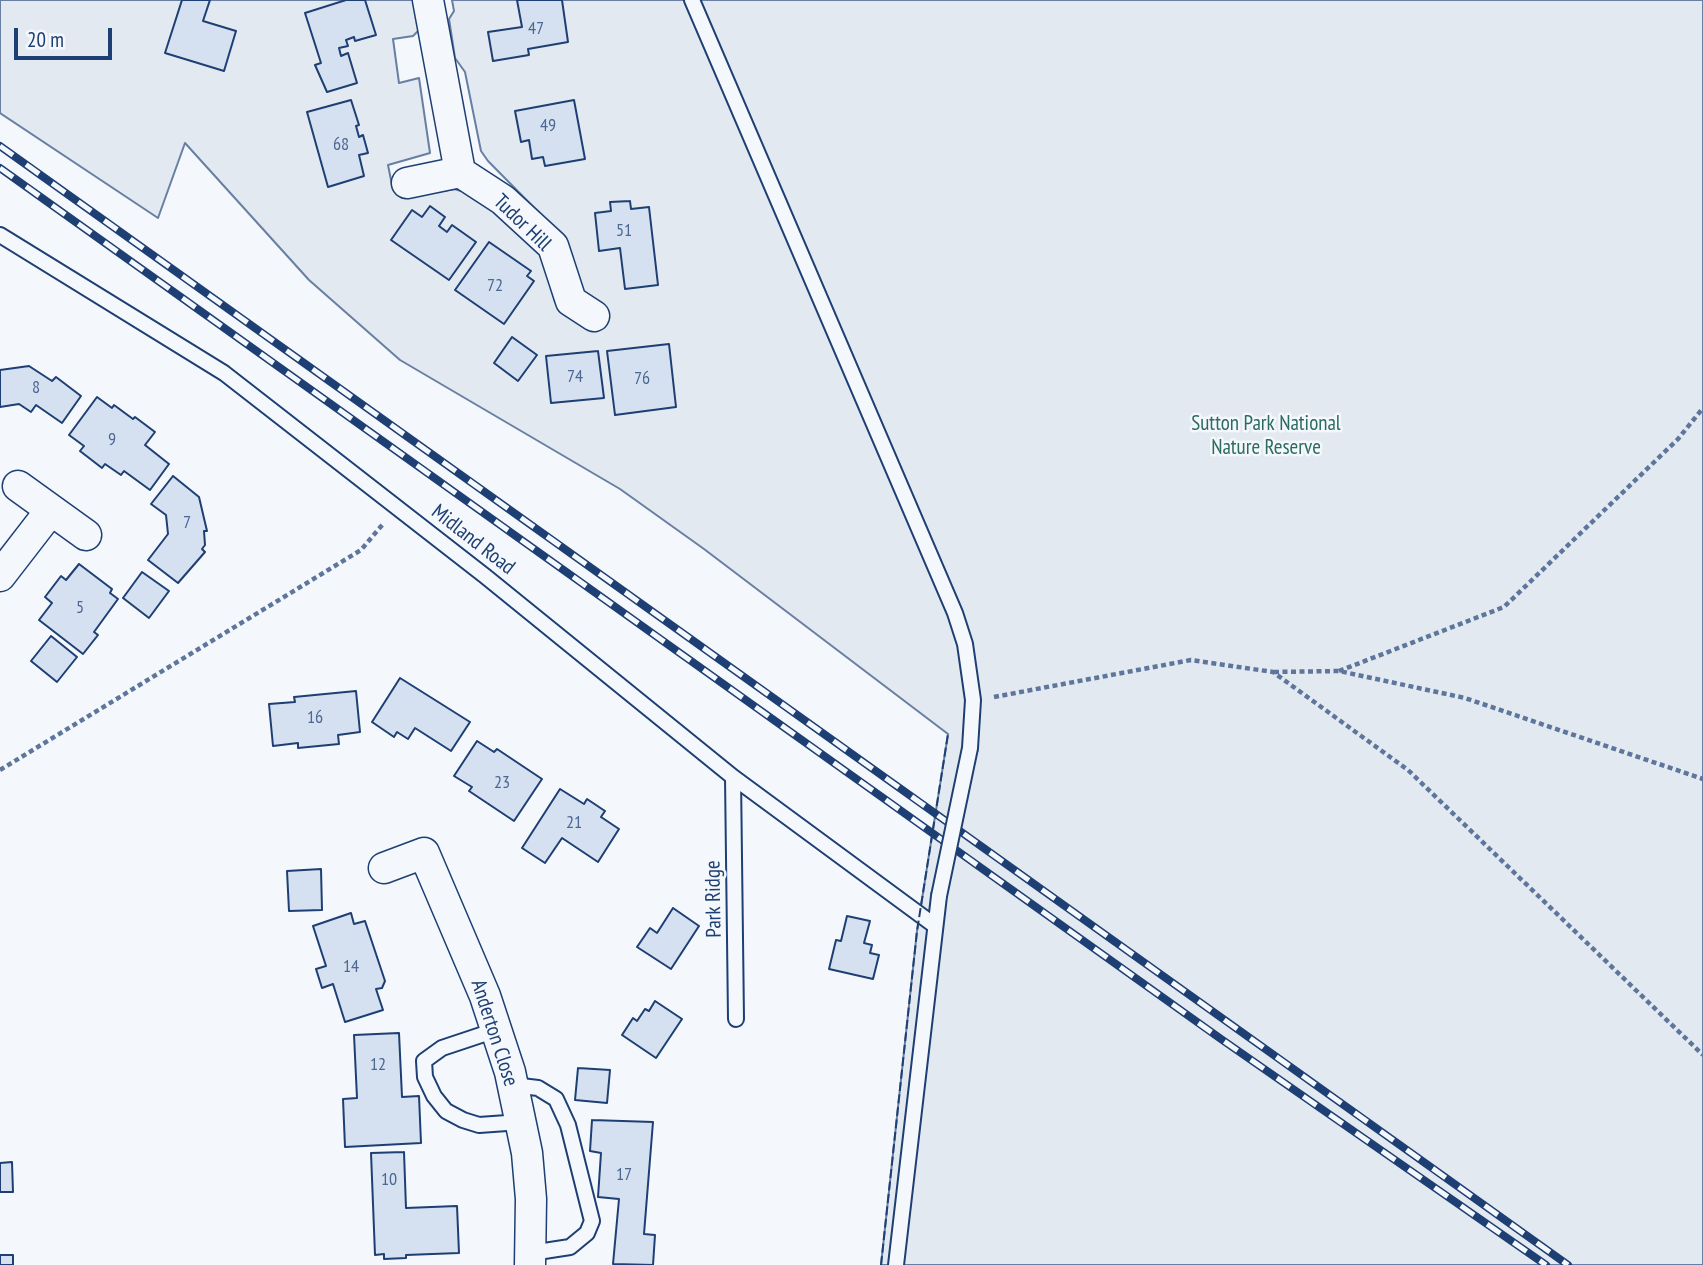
<!DOCTYPE html>
<style>
body{margin:0}
#map{position:relative;width:1703px;height:1265px;overflow:hidden;background:#f4f7fb;font-family:"PT Sans Narrow",sans-serif}
canvas{display:block}
.scale{position:absolute;left:14px;top:28px;width:98px;height:32px;box-sizing:border-box;border:4px solid #1d3f73;border-top:0;padding-left:9px;font-size:21px;line-height:24px;white-space:nowrap;color:#1d3f73;-webkit-text-stroke:5px #f4f7fb;paint-order:stroke}
</style>
<div id="map">
<canvas width="1703" height="1265"></canvas>
<div class="scale">20 m</div>
</div>
<script>
const ctx = document.querySelector('canvas').getContext('2d');
ctx.lineJoin = 'round';
function paint(path, color) { ctx.fillStyle = color; ctx.fill(path, 'evenodd'); }
const toPath = rows => new Path2D(rows.map(r => 'M' + r).join(''));
function strokePath(path, color, width, dash) { ctx.strokeStyle = color; ctx.lineWidth = width; ctx.lineCap = dash ? 'butt' : 'round'; ctx.setLineDash(dash || []); ctx.stroke(path); }
function drawText(font, color, halo, rows, align = 'center') {
  ctx.font = font + ' "PT Sans Narrow",sans-serif'; ctx.lineWidth = 5; ctx.setLineDash([]); ctx.textBaseline = 'middle'; ctx.strokeStyle = halo; ctx.fillStyle = color; for (const [text, x, y, turn = 0] of rows) {
    ctx.save(); ctx.translate(x, y); ctx.rotate((+turn || 0) * Math.PI / 180); ctx.textAlign = isNaN(turn) ? turn : align; if (halo) ctx.strokeText(text, 0, 0); ctx.fillText(text, 0, 0); ctx.restore();
  }
}
const green = toPath([
 [0,0,415,0,420,29,413,36,393,39,399,83,419,78,430,153,388,165,393,190,402,198,454,189,465,192,500,215,542,253,555,302,566,313,602,327,599,301,593,303,584,300,564,238,488,161,481,151,465,72,455,58,449,19,454,11,452,0,1703,0,1703,1265,881,1265,917,931,948,734,704,549,620,489,400,360,309,280,185,143,158,218,0,113,0,0]
]);
paint(green, '#e3e9f0');
strokePath(green, '#687fa3', 2);
const building = toPath([
 [182,0,210,0,203,21,236,31,224,71,165,53,182,0],
 [346,0,365,0,376,35,355,41,354,37,346,40,348,46,339,48,341,56,348,53,357,83,327,92,315,65,321,63,305,13,346,0],
 [517,0,562,0,568,42,528,49,529,55,493,61,488,32,522,27,517,0],
 [351,100,359,125,356,126,359,137,363,135,368,153,359,155,364,176,328,187,307,112,351,100],
 [574,100,585,159,545,166,543,157,532,159,529,140,521,142,515,111,574,100],
 [630,201,631,209,649,207,658,285,625,289,620,248,599,251,595,213,611,211,610,202,630,201],
 [430,206,445,217,439,226,447,232,452,225,476,242,449,280,391,240,412,210,422,217,430,206],
 [489,242,531,271,527,276,534,281,504,324,455,290,489,242],
 [512,337,537,355,518,381,494,363,512,337],
 [669,344,676,407,615,415,607,351,669,344],
 [598,351,604,398,551,403,546,356,598,351],
 [29,366,52,381,56,377,81,396,62,423,36,405,31,412,19,404,0,407,0,370,29,366],
 [97,397,112,408,114,405,133,419,135,417,155,432,145,445,169,464,150,490,124,471,121,475,105,464,102,468,80,451,84,446,69,435,97,397],
 [173,476,199,497,207,531,204,531,205,545,202,549,205,552,178,583,148,560,168,534,166,515,151,504,173,476],
 [79,564,112,589,110,593,118,599,94,632,98,635,83,654,39,620,52,603,45,597,61,576,66,580,79,564],
 [142,572,169,591,149,618,123,598,142,572],
 [51,636,77,657,57,682,31,661,51,636],
 [400,678,470,722,451,751,415,728,408,739,397,732,394,737,372,722,400,678],
 [356,691,360,732,338,735,339,744,298,748,298,743,273,746,269,704,295,702,294,697,356,691],
 [477,741,494,752,497,749,542,779,514,821,469,791,472,787,454,776,477,741],
 [560,789,584,804,587,799,605,811,601,817,619,829,598,862,562,838,545,863,522,848,560,789],
 [321,869,322,910,289,911,287,871,321,869],
 [673,908,699,926,671,969,637,947,650,928,657,933,673,908],
 [351,913,354,924,365,921,385,981,382,988,376,989,383,1010,345,1022,333,984,322,988,316,969,326,966,313,926,351,913],
 [847,916,870,921,864,943,872,945,870,953,879,955,873,979,829,969,836,940,841,941,847,916],
 [655,1001,682,1019,656,1058,622,1035,633,1018,637,1021,645,1009,649,1011,655,1001],
 [399,1033,402,1097,419,1096,421,1143,345,1147,343,1099,357,1098,354,1035,399,1033],
 [578,1068,610,1070,607,1103,575,1100,578,1068],
 [592,1120,653,1122,644,1234,655,1235,653,1265,613,1264,619,1199,598,1197,601,1153,590,1151,592,1120],
 [404,1152,406,1208,457,1206,459,1253,406,1255,406,1258,384,1259,384,1254,375,1255,371,1153,404,1152],
 [12,1162,13,1192,0,1192,0,1163,12,1162],
 [0,1255,13,1255,13,1265,0,1265,0,1255]
]);
paint(building, '#d5e0f0');
strokePath(building, '#1d3f73', 2);
const service = toPath([
 [692,0,955,613,965,644,973,700,970,748],
 [0,235,224,373,485,576,733,777,934,925],
 [733,777,736,1019],
 [496,1030,442,1048,424,1061,425,1077,434,1096,446,1111,463,1120,479,1125,521,1122],
 [513,1085,538,1088,556,1099,568,1125,592,1221,587,1233,570,1247,531,1253],
 [896,1265,939,896]
]);
const minor = toPath([
 [428,0,460,172,503,200,553,246,571,301,594,316],
 [407,183,460,172],
 [18,486,86,535],
 [0,576,51,510],
 [384,868,424,853,485,996,510,1072,527,1153,531,1199,530,1265]
]);
strokePath(service, '#1d3f73', 18);
strokePath(minor, '#1d3f73', 33);
strokePath(toPath([
 [1339,671,1504,607,1678,439,1703,408],
 [1274,672,1339,671,1465,698,1703,779],
 [994,697,1191,660,1273,672,1408,770,1703,1055],
 [0,770,361,550,383,524]
]), '#5e769c', 4.5, [5, 3.5]);
strokePath(service, '#f4f7fb', 14);
strokePath(minor, '#f4f7fb', 30);
const rail = toPath([
 [0,146,1568,1265],
 [0,168,1221,1039,1546,1265]
]);
strokePath(rail, '#1d3f73', 8);
strokePath(rail, '#f4f7fb', 5, [16]);
const serviceBridge = toPath([
 [939,896,970,748]
]);
strokePath(serviceBridge, '#1d3f73', 18, []);
strokePath(serviceBridge, '#f4f7fb', 14);
strokePath(toPath([
 [881,1265,917,931,948,734]
]), '#1d3f73', 2, [9, 3.5]);
drawText('18px', '#4b6792', null, [
 ["47",536,29],
 ["49",548,126],
 ["68",341,145],
 ["51",624,231],
 ["72",495,286],
 ["74",575,377],
 ["76",642,379],
 ["8",36,388],
 ["9",112,440],
 ["7",187,523],
 ["5",80,608],
 ["16",315,718],
 ["23",502,783],
 ["21",574,823],
 ["14",351,967],
 ["12",378,1065],
 ["17",624,1175],
 ["10",389,1180]
]);
drawText('21px', '#1d3f73', '#f4f7fb', [
 ["Tudor Hill",522,223,44],
 ["Midland Road",473,540,38],
 ["Park Ridge",714,899,-91],
 ["Anderton Close",494,1033,72]
]);
drawText('21px', '#2c6c60', '#f4f7fb', [
 ["Sutton Park National",1266,424],
 ["Nature Reserve",1266,448]
]);
</script>
